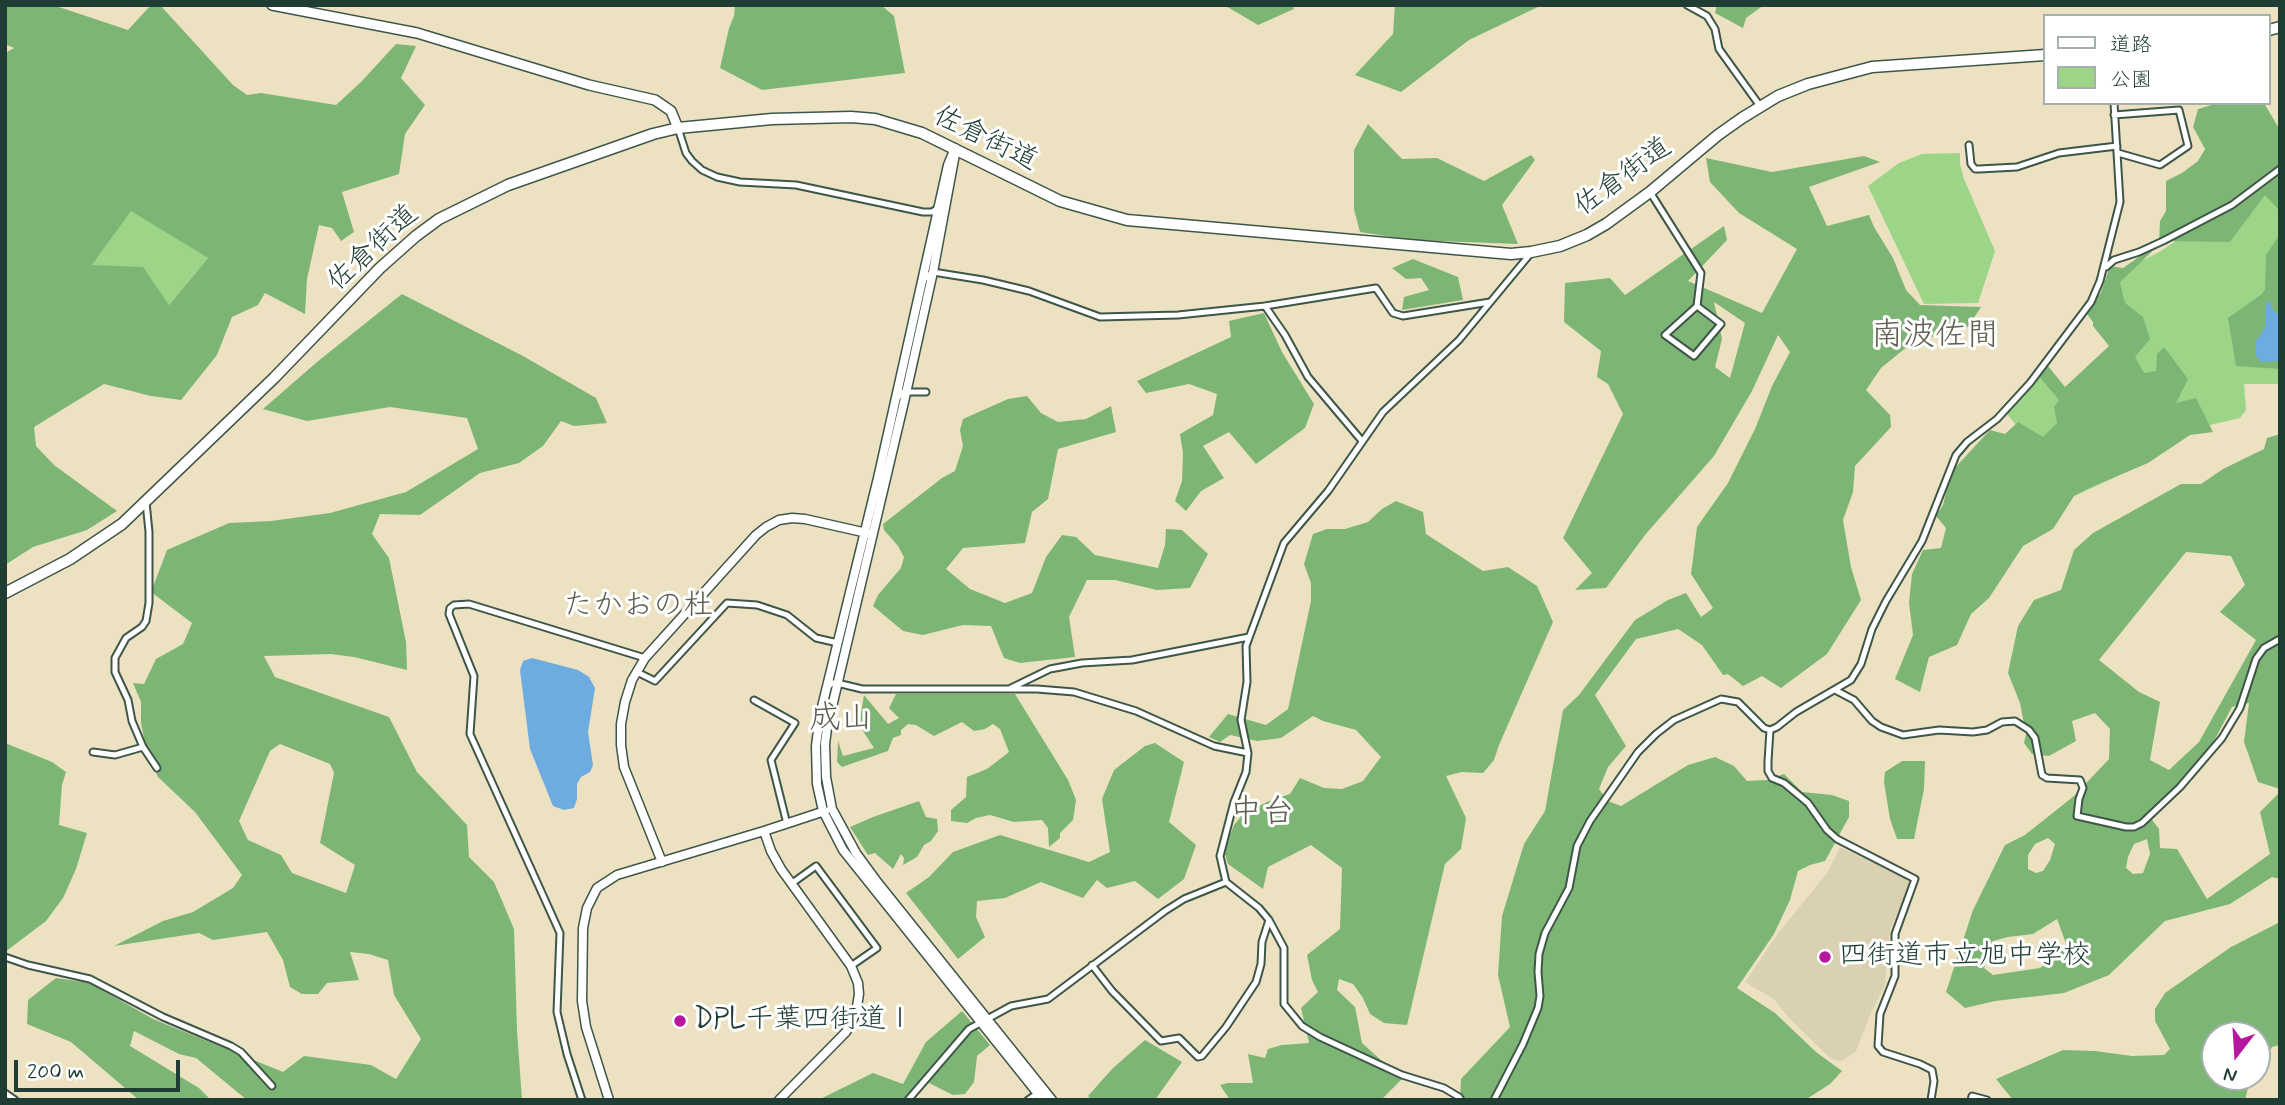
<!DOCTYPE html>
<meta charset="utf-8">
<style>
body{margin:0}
#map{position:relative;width:2285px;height:1105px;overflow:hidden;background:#ece2c1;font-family:Mynerve,"Klee One",sans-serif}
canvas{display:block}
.frame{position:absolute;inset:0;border:7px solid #1f3d34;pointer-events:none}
.legend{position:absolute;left:2043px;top:14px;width:228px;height:91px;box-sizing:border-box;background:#fff;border:2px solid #a5b1ae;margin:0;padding:9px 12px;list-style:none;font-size:21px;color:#1f3d34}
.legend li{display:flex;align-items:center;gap:14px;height:35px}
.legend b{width:35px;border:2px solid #a5b1ae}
.north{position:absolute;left:2201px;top:1021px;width:70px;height:70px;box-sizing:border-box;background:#fff;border:2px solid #a5b1ae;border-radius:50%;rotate:197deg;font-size:19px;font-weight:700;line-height:28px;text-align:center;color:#1f3d34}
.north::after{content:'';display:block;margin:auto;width:24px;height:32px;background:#b5179e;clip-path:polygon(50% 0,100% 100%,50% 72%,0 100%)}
.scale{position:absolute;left:14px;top:1060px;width:166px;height:32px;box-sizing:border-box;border:4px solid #1f3d34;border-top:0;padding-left:9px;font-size:21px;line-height:24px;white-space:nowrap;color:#1f3d34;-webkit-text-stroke:5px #fff;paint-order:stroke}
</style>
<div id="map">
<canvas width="2285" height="1105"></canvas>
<div class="frame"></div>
<ul class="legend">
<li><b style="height:9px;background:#fff"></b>道路</li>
<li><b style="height:19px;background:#9cd588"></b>公園</li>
</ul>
<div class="north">N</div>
<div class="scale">200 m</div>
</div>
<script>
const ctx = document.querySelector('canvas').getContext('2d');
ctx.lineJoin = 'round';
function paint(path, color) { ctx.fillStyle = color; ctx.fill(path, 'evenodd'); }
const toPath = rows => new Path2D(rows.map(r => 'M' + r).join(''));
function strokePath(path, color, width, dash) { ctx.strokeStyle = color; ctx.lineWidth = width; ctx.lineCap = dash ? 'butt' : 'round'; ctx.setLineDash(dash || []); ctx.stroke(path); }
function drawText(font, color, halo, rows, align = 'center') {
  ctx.font = font + ' Mynerve,"Klee One",sans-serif'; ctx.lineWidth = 6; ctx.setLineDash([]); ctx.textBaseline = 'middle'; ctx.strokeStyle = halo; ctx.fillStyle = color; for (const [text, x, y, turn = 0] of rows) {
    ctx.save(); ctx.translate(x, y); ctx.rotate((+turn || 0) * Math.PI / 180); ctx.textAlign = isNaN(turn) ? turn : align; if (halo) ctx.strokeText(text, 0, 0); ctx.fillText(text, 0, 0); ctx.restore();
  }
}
paint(toPath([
 [1840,847,1911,881,1890,930,1885,985,1870,1015,1856,1051,1840,1062,1830,1058,1788,1017,1775,1000,1745,982,1779,932,1828,872]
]), '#dad1b2');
paint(toPath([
 [1960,153,1960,164,1964,179,1995,251,1978,303,1924,304,1868,186,1899,163,1922,154],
 [2280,168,2280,384,2244,384,2246,410,2240,418,2163,436,2145,460,2118,476,2074,496,2007,414,2038,375,2057,396,2121,346,2114,275,2161,251],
 [131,210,208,258,168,306,92,265]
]), '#9cd588');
paint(toPath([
 [5,5,53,5,128,30,151,5,160,5,233,85,247,95,261,93,336,105,361,82,396,44,416,46,401,78,425,105,405,134,399,174,342,192,354,232,341,241,332,228,319,225,307,279,305,314,265,293,258,305,232,317,217,355,181,400,151,396,104,384,34,427,36,446,54,465,117,511,87,530,33,547,5,565,5,53,14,48,5,44],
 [131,211,208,258,169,305,143,267,92,265],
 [735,5,881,5,894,16,905,73,762,90,720,68,729,28,734,16],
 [1224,5,1293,5,1294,9,1258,25],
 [1395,5,1542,5,1469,40,1401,92,1355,75,1393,34],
 [1717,5,1764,5,1746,18,1743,28,1715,13],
 [2218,103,2264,103,2280,130,2280,211,2265,195,2230,242,2163,241,2120,282,2125,303,2143,317,2150,339,2135,357,2144,373,2156,371,2157,354,2164,347,2188,379,2176,403,2196,398,2213,432,2190,435,2148,463,2089,488,2074,496,2053,529,2023,546,1989,598,1971,614,1957,645,1929,657,1920,692,1895,679,1913,635,1909,603,1912,574,1923,550,1941,548,1946,528,1936,516,1943,505,1951,472,1990,430,2005,434,2018,422,2043,437,2057,423,2054,407,2059,400,2038,375,2048,366,2065,387,2109,346,2093,326,2093,322,2087,314,2101,292,2110,266,2123,268,2159,243,2160,221,2166,211,2166,181,2182,173,2198,161,2205,149,2193,127,2198,109],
 [1368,124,1402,159,1437,158,1484,181,1531,155,1535,160,1502,205,1518,244,1411,240,1360,232,1354,209,1354,150],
 [1864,156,1880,162,1809,187,1827,226,1869,215,1874,227,1893,258,1906,290,1920,305,1981,307,1968,327,1913,342,1881,368,1866,390,1890,415,1891,427,1855,466,1853,492,1843,520,1851,567,1861,600,1827,654,1781,688,1762,676,1743,686,1728,674,1723,675,1702,645,1678,629,1636,639,1595,695,1626,746,1608,767,1599,789,1608,801,1621,806,1688,765,1715,757,1734,766,1747,781,1767,780,1784,774,1802,792,1832,795,1849,801,1849,817,1825,861,1810,865,1798,871,1790,900,1774,934,1737,988,1775,1013,1816,1052,1842,1071,1830,1084,1805,1100,1460,1100,1461,1079,1510,1027,1498,975,1502,916,1524,844,1545,811,1563,710,1579,695,1635,620,1668,600,1686,593,1701,617,1713,608,1691,574,1697,527,1728,483,1755,429,1772,386,1790,352,1778,335,1752,391,1714,456,1645,535,1606,588,1575,590,1592,573,1563,538,1623,414,1608,384,1597,377,1601,351,1564,322,1565,283,1610,278,1625,295,1724,226,1727,240,1688,281,1762,313,1797,249,1739,213,1710,182,1706,158,1772,172],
 [1714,302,1745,323,1730,378,1715,367,1722,339],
 [2280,234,2280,369,2236,366,2228,318,2262,294,2265,289,2266,255],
 [1413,259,1458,277,1463,300,1402,310,1404,297,1429,290,1421,278,1406,279,1392,268],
 [402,294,523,356,596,398,607,423,574,426,561,421,543,446,519,463,480,473,420,515,380,514,372,534,389,558,406,642,407,670,354,657,331,654,264,656,275,677,389,717,417,772,467,825,469,857,494,882,514,929,517,1030,522,1100,247,1100,196,1058,179,1054,134,1031,130,1046,199,1088,211,1100,139,1100,71,1042,27,1024,28,1000,56,978,90,983,153,1019,283,1072,304,1056,371,1065,396,1079,421,1039,394,995,388,960,369,954,350,952,359,980,327,983,318,994,302,994,290,987,283,960,267,932,213,940,199,933,114,946,163,921,193,912,233,888,242,875,195,812,158,777,147,753,141,723,141,702,133,683,144,684,156,659,183,644,192,623,151,592,167,550,229,523,271,521,330,513,406,492,478,449,467,418,390,407,307,421,263,409,317,362],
 [280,744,330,764,334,773,320,843,355,865,346,893,292,873,281,855,248,840,239,821,270,751],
 [1264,313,1282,352,1314,404,1305,428,1256,464,1229,432,1203,446,1224,478,1201,491,1186,511,1175,501,1182,481,1183,453,1180,434,1213,415,1217,394,1189,384,1146,393,1137,381,1231,337,1229,321],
 [1027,396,1041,413,1058,422,1086,419,1111,406,1116,432,1058,449,1048,499,1032,512,1025,543,963,548,946,569,970,589,1005,603,1032,593,1046,557,1062,535,1076,537,1095,555,1158,568,1165,545,1166,529,1182,530,1208,554,1190,588,1157,590,1115,580,1087,580,1069,617,1075,657,1020,663,1004,658,991,626,963,625,923,635,903,631,873,606,878,595,901,568,904,557,898,546,884,530,883,524,942,478,955,471,963,446,960,430,963,419,1008,399],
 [2280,434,2280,789,2258,782,2244,742,2249,703,2232,707,2198,771,2166,798,2150,817,2159,829,2160,848,2177,849,2207,899,2270,854,2260,812,2280,792,2280,879,2272,877,2230,904,2165,921,2109,975,2064,993,1995,1001,1965,1008,1946,992,1973,910,2005,845,2025,835,2074,796,2109,759,2110,729,2095,713,2072,721,2076,741,2049,756,2032,754,2024,743,2026,734,2020,703,2008,673,2018,626,2034,600,2061,590,2074,550,2093,533,2181,484,2201,484,2223,469,2264,449,2267,438],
 [2186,552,2231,556,2245,585,2220,612,2256,640,2199,742,2169,770,2150,760,2160,702,2139,692,2099,660],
 [2048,838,2055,844,2050,860,2043,871,2036,873,2028,869,2028,855,2035,844],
 [2147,839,2150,854,2143,873,2133,874,2126,868,2128,857,2134,844],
 [2057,919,2067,946,2040,968,1993,975,1984,968,1991,952,1993,941,2008,937,2033,934],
 [1396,501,1423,512,1426,534,1483,571,1508,567,1537,586,1553,622,1499,745,1494,760,1483,773,1462,772,1446,776,1466,818,1461,849,1445,864,1407,1025,1384,1023,1370,1014,1363,998,1353,984,1339,979,1337,990,1355,1007,1362,1043,1402,1079,1381,1100,1230,1100,1220,1085,1228,1083,1253,1083,1248,1054,1265,1058,1268,1049,1282,1045,1309,1043,1301,1008,1318,992,1312,980,1307,955,1340,929,1342,868,1311,845,1268,867,1263,889,1228,864,1224,851,1234,825,1243,814,1269,801,1290,794,1300,778,1324,788,1342,789,1363,781,1381,757,1356,730,1323,721,1313,716,1281,738,1257,741,1230,735,1220,742,1209,737,1228,714,1266,725,1288,709,1311,601,1311,583,1304,564,1313,534,1327,529,1345,529,1368,522,1382,509],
 [896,694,1015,694,1068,780,1076,800,1073,820,1060,833,1060,838,1049,847,1048,828,1042,820,1014,822,990,815,976,818,967,823,951,821,951,810,966,797,967,777,987,769,1009,752,1000,729,993,724,985,729,974,731,962,722,934,736,916,725,908,724,901,730,901,735,893,738,888,751,842,767,837,762,838,741,843,756,874,748,859,725,864,695,888,724,899,718,889,708],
 [5,743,52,762,66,772,62,785,59,825,87,833,76,869,63,898,46,921,5,952],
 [1155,743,1184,762,1169,822,1196,845,1184,879,1158,899,1135,881,1107,888,1097,880,1083,898,1041,882,1005,898,977,901,976,917,985,937,958,959,906,893,929,877,953,852,1000,835,1089,862,1110,852,1102,799,1114,770,1145,746],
 [1902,761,1925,761,1924,789,1914,839,1897,839,1890,819,1884,782,1885,772],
 [919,801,926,817,937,819,938,831,931,841,924,845,917,857,903,865,904,858,901,854,893,869,875,853,868,855,850,827,873,817],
 [2280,922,2280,1045,2272,1047,2257,1072,2257,1035,2215,1035,2215,1077,2254,1077,2248,1088,2245,1100,2013,1100,1996,1079,2063,1050,2095,1051,2132,1056,2164,1055,2170,1049,2155,1021,2155,1009,2165,993,2231,947],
 [962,1011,990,1045,977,1056,974,1082,965,1094,953,1095,929,1083,910,1100,818,1100,873,1073,903,1084,926,1042],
 [1145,1040,1182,1062,1155,1100,1091,1100,1088,1096,1113,1068]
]), '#7db674');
paint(toPath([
 [2269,301,2275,313,2280,313,2279,361,2261,362,2256,356,2256,341,2265,328,2266,302],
 [532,658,578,670,589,677,595,688,588,732,593,765,590,772,581,777,577,784,577,799,574,808,564,810,553,806,530,749,520,670,523,661]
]), '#6cace0');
strokePath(toPath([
 [2279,305,2280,304]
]), '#6cace0', 2);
const street = toPath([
 [1687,5,1707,16,1715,29,1719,49,1760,106],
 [2114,115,2179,110,2188,146,2160,165,2118,153],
 [678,128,686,153,692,161,702,170,717,177,740,182,796,185,923,212,932,212,938,208],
 [1969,145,1971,164,1975,169,1979,169,2017,167,2059,153,2117,146],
 [1650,192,1701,273,1697,306],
 [2104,265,2106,267,2114,260,2139,252,2163,241,2232,205,2280,169],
 [924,279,933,272,983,280,1029,291,1100,317,1178,315,1265,306,1376,288,1393,313,1403,316,1490,302],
 [1265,306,1285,335,1308,377,1362,441],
 [1697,306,1721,324,1694,356,1665,335,1697,306],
 [897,398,903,392,926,392],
 [637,672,655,681,727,603,757,605,787,615,816,638,838,643],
 [828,687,832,683,837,683,862,689,1037,689,1074,692,1136,711,1214,746,1248,753],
 [1011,688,1050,669,1082,663,1132,660,1249,637],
 [1835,690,1854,700,1872,721,1881,727,1903,735,1939,730,1973,732,1987,730,2002,722,2015,721,2029,730,2035,738,2042,775,2047,778,2080,780,2083,788,2079,799,2077,816,2126,827,2134,827,2142,823,2180,787,2222,738,2240,708,2256,659,2264,648,2280,639],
 [754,700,795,723,771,760,787,824],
 [1770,730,1777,727,1796,712,1851,680,1861,664,1872,629,1886,601,1922,541,1956,455,1967,442,1997,419,2030,383,2091,302,2100,281,2120,202,2114,103],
 [1770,730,1768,761,1768,771,1772,778,1784,783,1808,803,1827,830,1837,839,1915,879,1895,934,1895,976,1880,1014,1878,1046,1883,1052,1920,1064,1932,1070,1934,1081,1931,1100],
 [143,747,132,721,128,700,115,672,115,658,126,638,142,627,146,621,149,603,149,532,146,502],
 [93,752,115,755,143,747,157,768],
 [791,884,816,866,877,948,851,966],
 [5,957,28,965,90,979,163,1017,231,1046,241,1052,272,1086],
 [1092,965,1112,991,1161,1041,1179,1038,1198,1057,1202,1056,1226,1027,1256,982,1261,964,1262,942,1269,920],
 [5,1093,15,1100],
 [582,1100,567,1054,557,1012,560,933,470,734,474,676,449,614,450,608,454,605,469,604,645,658],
 [908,1100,969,1029,1011,1006,1048,999,1165,911,1184,899,1226,882],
 [1028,1100,1038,1093],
 [1461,1100,1459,1097,1444,1088,1402,1075,1320,1037,1302,1026,1284,1004,1284,948,1269,920,1259,908,1226,882,1220,856,1234,802,1246,772,1248,753,1241,720,1247,682,1246,646,1284,543,1328,491,1383,412,1459,340,1531,253],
 [1494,1100,1523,1044,1538,1008,1540,996,1538,972,1539,954,1545,933,1569,888,1577,846,1590,821,1638,752,1656,734,1674,720,1721,699,1738,702,1764,728,1770,730],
 [1971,1100,1972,1096,1987,1100]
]);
const secondary = toPath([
 [955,148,948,165,878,478,820,715,816,746,817,784,823,811,843,850,1043,1100],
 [955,154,933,272,904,402,827,728,825,744,826,777,832,809,856,853,878,883,1052,1100],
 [764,831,771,851,781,869,851,966,858,983,859,994,856,1013,846,1032,779,1100],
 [662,862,624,767,621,745,621,724,625,702,632,680,645,658,756,535,766,527,779,520,792,518,805,519,867,533],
 [609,1100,586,1027,582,1001,583,928,587,908,597,888,617,875,764,831,825,811]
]);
const primary = toPath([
 [272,5,417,33,589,85,655,100,671,111,678,128]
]);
const highway = toPath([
 [2269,30,2280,27],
 [5,593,70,559,122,524,274,378,380,268,416,236,439,219,508,185,653,134,678,128,772,119,851,117,875,119,922,133,1060,201,1127,220,1511,254,1531,252,1560,246,1587,235,1606,224,1650,192,1718,135,1742,118,1778,96,1808,84,1872,67,2045,55]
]);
strokePath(street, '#3e5649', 9);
strokePath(secondary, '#3e5649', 11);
strokePath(primary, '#3e5649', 12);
strokePath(highway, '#3e5649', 13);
strokePath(street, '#fff', 5);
strokePath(secondary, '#fff', 8);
strokePath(primary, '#fff', 9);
strokePath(highway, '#fff', 10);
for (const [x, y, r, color] of [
 [1825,957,7,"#b5179e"],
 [680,1021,7,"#b5179e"]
]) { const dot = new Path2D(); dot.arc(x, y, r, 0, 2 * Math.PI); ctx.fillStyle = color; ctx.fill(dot); strokePath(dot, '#fff', 2.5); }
drawText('28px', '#1f3d34', '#fff', [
 ["佐倉街道",985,140,26],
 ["佐倉街道",1624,178,-36],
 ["佐倉街道",374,249,-43]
]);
drawText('28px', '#1f3d34', '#fff', [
 ["四街道市立旭中学校",1839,957],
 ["DPL千葉四街道Ⅰ",694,1021]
], 'left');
drawText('30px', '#5f604f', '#fff', [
 ["たかおの杜",638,608]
]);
drawText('32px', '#5f604f', '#fff', [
 ["南波佐間",1935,337],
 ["成山",841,720],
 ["中台",1262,814]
]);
</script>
